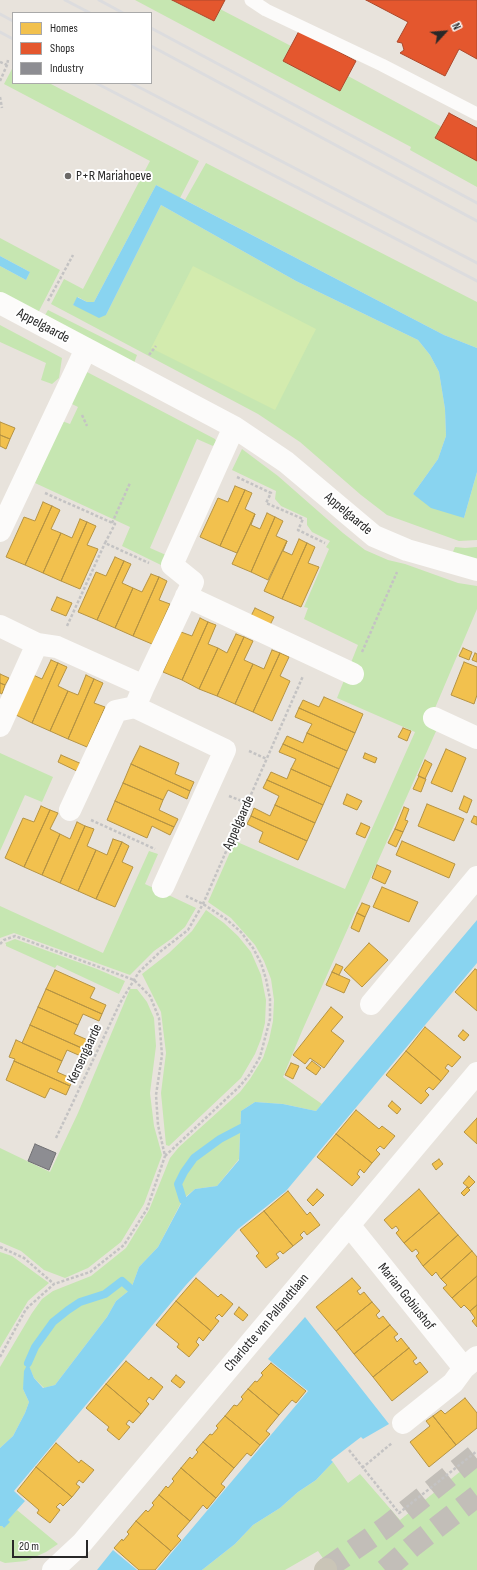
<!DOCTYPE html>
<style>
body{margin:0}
#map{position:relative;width:477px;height:1570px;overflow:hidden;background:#e8e3dc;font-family:"Sofia Sans Condensed",sans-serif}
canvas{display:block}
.legend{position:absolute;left:12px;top:12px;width:140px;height:72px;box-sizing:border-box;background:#fff;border:1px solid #a9a9a9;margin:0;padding:5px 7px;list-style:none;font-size:12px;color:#282828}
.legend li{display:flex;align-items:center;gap:8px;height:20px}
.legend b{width:20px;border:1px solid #a9a9a9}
.north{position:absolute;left:425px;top:12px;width:40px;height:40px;-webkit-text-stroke:3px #fff;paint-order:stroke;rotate:64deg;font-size:11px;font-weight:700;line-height:16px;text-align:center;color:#282828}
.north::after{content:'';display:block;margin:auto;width:14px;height:18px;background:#282828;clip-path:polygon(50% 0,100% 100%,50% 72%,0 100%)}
.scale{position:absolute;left:12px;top:1540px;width:76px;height:18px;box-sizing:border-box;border:2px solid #282828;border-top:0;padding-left:5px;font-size:12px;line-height:14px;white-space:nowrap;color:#282828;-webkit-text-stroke:3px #fff;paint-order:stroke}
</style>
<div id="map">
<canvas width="477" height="1570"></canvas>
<ul class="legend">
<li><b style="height:11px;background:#f2c14e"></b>Homes</li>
<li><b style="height:11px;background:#e4572e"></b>Shops</li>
<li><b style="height:11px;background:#8d8d92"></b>Industry</li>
</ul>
<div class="north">N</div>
<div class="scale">20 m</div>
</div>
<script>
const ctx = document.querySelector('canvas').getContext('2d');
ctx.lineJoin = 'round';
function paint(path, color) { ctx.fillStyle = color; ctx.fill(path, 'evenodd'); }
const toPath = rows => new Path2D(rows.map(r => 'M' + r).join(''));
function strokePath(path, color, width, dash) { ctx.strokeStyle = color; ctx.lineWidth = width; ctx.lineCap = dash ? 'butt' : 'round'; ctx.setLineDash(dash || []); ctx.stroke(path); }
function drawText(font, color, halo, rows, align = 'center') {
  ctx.font = font + ' "Sofia Sans Condensed",sans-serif'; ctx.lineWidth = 4; ctx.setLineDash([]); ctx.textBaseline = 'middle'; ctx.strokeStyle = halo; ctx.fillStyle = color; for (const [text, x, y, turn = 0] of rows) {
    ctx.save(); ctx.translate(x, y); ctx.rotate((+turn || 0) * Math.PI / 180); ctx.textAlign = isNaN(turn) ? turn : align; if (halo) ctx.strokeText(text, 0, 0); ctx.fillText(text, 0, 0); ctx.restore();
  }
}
paint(toPath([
 [135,0,172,0,214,21,220,9,291,46,283,60,340,91,348,76,442,127,477,161,477,187,410,150,411,147],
 [13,67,13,83,49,83,199,161,180,198,156,185,94,302,87,302,78,297,73,305,106,315,161,205,296,281,418,340,430,355,439,372,445,409,446,436,438,459,413,494,464,518,477,472,477,540,459,541,387,515,361,495,300,442,258,414,51,304,64,279,83,289,150,161,4,84],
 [206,163,477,302,477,348,444,335,185,200],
 [0,238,60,270,38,313,0,293,0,266,26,280,30,272,0,256],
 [48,310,137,355,134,363,45,315],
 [0,325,62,358,59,378,52,384,41,380,46,363,0,342],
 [87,372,215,439,216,441,213,446,197,439,150,548,166,555,161,565,122,546,130,527,35,483,62,421,70,424,78,407,70,403],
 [242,449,278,476,343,533,365,550,388,560,405,564,458,583,477,586,477,609,435,708,437,729,302,1031,283,1077,322,1104,316,1111,283,1104,255,1102,241,1111,239,1159,217,1186,195,1189,183,1199,158,1247,139,1267,131,1289,116,1301,107,1317,55,1385,44,1388,34,1378,28,1364,23,1389,29,1402,25,1413,13,1436,0,1448,0,1367,32,1313,42,1299,53,1291,91,1276,126,1248,149,1210,170,1158,179,1147,240,1092,250,1079,263,1058,269,1040,273,1021,274,1000,271,979,264,961,255,945,231,918,208,902,235,841,345,889,415,732,337,698,358,645,304,619,308,608,304,607,329,549,326,547,330,541,312,532,307,525,307,518,281,506,275,499,276,491,232,470],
 [455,547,465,548,477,547,477,561,452,554],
 [0,753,53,777,42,802,25,795,0,851],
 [149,851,158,854,145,884,196,908,185,927,171,939,154,951,130,975,14,933,0,938,0,906,103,953],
 [206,910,224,923,238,936,251,952,261,975,266,1000,265,1023,261,1039,255,1054,241,1078,169,1146,166,1145,161,1093,166,1053,161,1012,142,974,169,953,192,931],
 [15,939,97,969,125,981,119,994,57,965,55,968,6,946,6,944,5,943],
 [130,989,137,989,147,1002,154,1018,156,1046,150,1093,154,1126,162,1155,144,1204,121,1242,88,1268,65,1278,44,1270,21,1251,0,1242,0,1148,50,1172,78,1113],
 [0,1252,12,1256,49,1283,37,1293,28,1301,0,1348],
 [477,1458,477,1570,331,1570,318,1551,285,1570,202,1570,235,1544,253,1525,280,1508,298,1492,316,1480,333,1462,348,1483,360,1474,400,1520],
 [17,1510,58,1544,46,1552,26,1561,5,1563,0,1561,0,1526,2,1526,4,1528,7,1520]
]), '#c6e6b1');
paint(toPath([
 [193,266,316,329,275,410,151,348]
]), '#d3ebae');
paint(toPath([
 [156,185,444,335,477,348,477,472,464,518,431,508,413,494,438,459,446,436,445,409,439,372,430,355,418,340,296,281,161,205,106,315,99,318,73,305,77,297,87,302,94,302],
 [0,256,30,272,26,280,0,266],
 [477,920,477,963,286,1191,238,1229,186,1285,14,1491,25,1501,8,1520,10,1522,4,1528,2,1526,0,1526,0,1448,13,1436,25,1413,29,1402,23,1389,24,1371,28,1363,34,1378,43,1388,55,1385,107,1317,116,1301,131,1289,139,1267,158,1247,183,1200,195,1189,217,1186,239,1160,241,1111,255,1102,283,1104,316,1111],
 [305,1317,389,1424,363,1439,361,1437,331,1460,333,1462,316,1480,298,1492,280,1508,253,1525,235,1544,202,1570,157,1570,308,1391,268,1359],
 [113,1550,137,1570,97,1570]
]), '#89d4f0');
const homes = toPath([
 [0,422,15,428,10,439,0,435,0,422],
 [0,435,10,439,6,449,0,446,0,435],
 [235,486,245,490,220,546,200,537,218,498,228,502,235,486],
 [245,490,252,493,245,509,255,514,237,553,220,546,245,490],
 [43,502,52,506,25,565,6,557,24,517,35,521,43,502],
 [52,506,60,510,51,529,61,533,43,573,25,565,52,506],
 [267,513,275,517,251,572,232,564,255,514,251,525,260,529,267,513],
 [275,517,283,521,276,536,287,541,268,580,251,572,275,517],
 [80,519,87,522,61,581,43,573,61,533,72,538,80,519],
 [87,522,96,526,87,545,98,549,80,589,61,581,87,522],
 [299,539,307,543,282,599,264,591,287,541,283,551,292,555,299,539],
 [307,543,315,547,308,563,319,567,301,607,282,599,307,543],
 [115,557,124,561,97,620,78,612,96,572,106,576,115,557],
 [124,561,131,564,122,583,133,588,115,628,97,620,124,561],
 [151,574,159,577,133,636,115,628,133,588,142,592,151,574],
 [159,577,167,581,159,600,170,604,152,644,133,636,159,577],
 [57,597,72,603,66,616,51,610,57,597],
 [255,608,274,617,270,625,251,616,255,608],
 [200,618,208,622,182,680,163,672,181,632,192,636,200,618],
 [208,622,216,625,208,644,218,648,199,689,182,680,208,622],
 [236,634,244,637,217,696,199,689,218,648,227,653,236,634],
 [244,637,253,641,244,660,253,664,235,704,217,696,244,637],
 [463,648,472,652,469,660,459,656,463,648],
 [272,650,280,653,253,712,235,704,253,664,264,669,272,650],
 [280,653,289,657,280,676,290,681,272,721,253,712,280,653],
 [475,653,477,654,477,662,472,660,475,653],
 [51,660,58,663,32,723,14,714,31,674,42,679,51,660],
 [464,662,477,667,477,695,474,704,451,695,464,662],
 [58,663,67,667,58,686,68,691,50,731,32,723,58,663],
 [0,674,9,678,5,685,0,683,0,674],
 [86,675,94,679,68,739,50,731,68,691,78,695,86,675],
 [94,679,103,683,94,703,105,707,87,747,68,739,94,679],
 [0,683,5,685,2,694,0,693,0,683],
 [324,697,363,714,355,733,299,708,303,700,319,707,324,697],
 [299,708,355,733,347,751,307,733,312,724,295,717,299,708],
 [403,728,411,731,407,741,398,737,403,728],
 [307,733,347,751,339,769,283,744,287,736,303,743,307,733],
 [283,744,339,769,331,787,291,769,296,759,279,752,283,744],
 [140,746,179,763,175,774,194,782,190,791,131,764,140,746],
 [446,749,466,758,452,792,431,783,446,749],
 [365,753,377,758,375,763,363,758,365,753],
 [61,755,84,765,81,773,58,762,61,755],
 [425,760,432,764,425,779,418,776,425,760],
 [131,764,190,791,187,799,168,790,163,800,123,783,131,764],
 [291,769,331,787,323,805,267,780,271,772,287,779,291,769],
 [419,776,426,779,421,792,413,789,419,776],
 [267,780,323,805,315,823,275,805,279,796,263,788,267,780],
 [123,783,163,800,159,810,178,819,174,827,115,801,123,783],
 [347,794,362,801,357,810,343,804,347,794],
 [464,796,472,800,467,813,459,809,464,796],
 [115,801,174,827,170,835,152,826,147,838,107,820,115,801],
 [427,804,464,819,454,841,418,826,427,804],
 [275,805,315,823,307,841,251,816,254,808,270,816,275,805],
 [41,806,50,810,24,867,5,858,23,818,34,822,41,806],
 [404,807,409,809,405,820,408,821,403,832,395,829,404,807],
 [50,810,58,813,50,829,60,834,42,875,24,867,50,810],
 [251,816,307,841,298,860,259,842,263,832,247,824,251,816],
 [474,816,477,817,477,825,471,822,474,816],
 [77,822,85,826,60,883,42,875,60,834,70,839,77,822],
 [361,823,370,827,365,838,356,834,361,823],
 [85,826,94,829,87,846,96,850,78,891,60,883,85,826],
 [395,829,403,832,396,847,388,843,395,829],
 [113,839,122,842,96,899,78,891,96,850,107,855,113,839],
 [402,841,455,864,449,878,396,855,402,841],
 [122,842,129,846,122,862,133,867,115,907,96,899,122,842],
 [377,865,391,871,385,884,372,878,377,865],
 [382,887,418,902,409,922,373,907,382,887],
 [362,903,370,906,365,917,357,913,362,903],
 [357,913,365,917,359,932,351,928,357,913],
 [369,943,388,960,362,987,344,970,369,943],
 [336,964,343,967,339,975,332,972,336,964],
 [475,969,477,970,477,1011,455,992,475,969],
 [55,970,95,988,90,998,106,1005,102,1014,46,989,55,970],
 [332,972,350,980,344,993,326,985,332,972],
 [46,989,102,1014,99,1021,83,1014,78,1025,38,1007,46,989],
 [38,1007,78,1025,74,1034,90,1041,86,1050,30,1025,38,1007],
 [331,1007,343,1017,331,1031,344,1041,324,1068,310,1058,305,1064,293,1055,331,1007],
 [30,1025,86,1050,83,1057,67,1050,62,1061,22,1043,30,1025],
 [425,1027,461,1057,452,1067,448,1064,445,1068,449,1071,441,1081,406,1051,425,1027],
 [463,1030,469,1035,464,1041,458,1036,463,1030],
 [16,1040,62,1061,57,1072,73,1079,70,1086,14,1061,15,1059,9,1057,16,1040],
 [406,1051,441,1081,433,1090,429,1087,425,1091,429,1095,421,1104,386,1075,406,1051],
 [14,1061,70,1086,66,1095,50,1088,45,1098,6,1080,14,1061],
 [312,1061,321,1068,316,1075,306,1068,312,1061],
 [291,1063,299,1066,293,1079,285,1075,291,1063],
 [392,1101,401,1109,397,1114,388,1106,392,1101],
 [356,1110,379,1129,382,1126,395,1136,384,1149,380,1146,376,1150,380,1154,372,1163,336,1134,356,1110],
 [477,1118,477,1144,464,1132,477,1118],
 [336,1134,372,1163,364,1173,360,1169,357,1174,360,1177,352,1186,317,1157,336,1134],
 [439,1159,443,1164,436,1170,432,1164,439,1159],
 [469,1176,475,1182,469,1188,463,1183,469,1176],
 [467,1187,470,1190,464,1196,461,1193,467,1187],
 [317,1189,324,1195,313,1206,307,1200,317,1189],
 [419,1189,439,1213,404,1243,396,1233,399,1230,396,1226,392,1229,384,1220,419,1189],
 [288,1191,307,1215,310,1212,320,1225,307,1235,304,1231,300,1235,303,1238,293,1246,264,1211,288,1191],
 [264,1211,293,1246,283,1254,280,1251,276,1254,279,1258,266,1268,256,1256,259,1253,240,1230,264,1211],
 [439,1213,458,1235,423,1266,416,1256,419,1253,416,1249,412,1252,404,1243,439,1213],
 [458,1235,472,1251,441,1279,436,1272,432,1276,423,1266,458,1235],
 [472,1251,477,1257,477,1276,452,1298,443,1288,447,1285,441,1279,472,1251],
 [477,1276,477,1305,470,1311,464,1305,461,1308,452,1298,477,1276],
 [196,1278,218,1297,221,1294,233,1304,222,1317,219,1314,215,1318,219,1321,211,1331,176,1301,196,1278],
 [352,1278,361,1288,357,1291,360,1295,364,1292,372,1302,336,1331,316,1307,352,1278],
 [176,1301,211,1331,203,1341,199,1337,196,1342,199,1345,189,1357,177,1347,179,1344,156,1325,176,1301],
 [372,1302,380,1311,376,1315,379,1319,383,1316,390,1325,354,1354,336,1331,372,1302],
 [477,1305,477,1327,472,1321,475,1318,470,1311,477,1305],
 [239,1307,248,1315,243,1321,234,1314,239,1307],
 [390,1325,398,1334,394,1337,397,1342,401,1338,409,1348,373,1377,354,1354,390,1325],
 [409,1348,417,1358,413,1361,416,1365,420,1362,428,1372,392,1401,373,1377,409,1348],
 [126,1361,149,1380,151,1377,163,1387,153,1400,149,1397,146,1401,149,1404,141,1414,106,1384,126,1361],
 [271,1363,306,1391,296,1403,292,1400,279,1415,248,1389,255,1381,257,1382,263,1375,261,1373,271,1363],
 [176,1375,185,1382,180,1388,171,1381,176,1375],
 [106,1384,141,1414,133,1423,129,1420,126,1424,130,1427,119,1440,107,1430,109,1427,86,1408,106,1384],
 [248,1389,279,1415,266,1431,270,1434,260,1445,225,1416,234,1405,237,1406,243,1399,241,1397,248,1389],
 [465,1398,477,1413,477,1428,456,1445,433,1416,441,1410,445,1414,465,1398],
 [225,1416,260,1445,251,1456,247,1453,234,1468,203,1442,210,1434,212,1435,218,1428,216,1426,225,1416],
 [433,1416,456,1445,429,1467,410,1442,430,1426,426,1421,433,1416],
 [203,1442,234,1468,221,1484,225,1487,216,1498,181,1468,190,1457,192,1459,198,1452,196,1450,203,1442],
 [56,1443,79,1463,81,1460,94,1470,83,1483,79,1480,76,1484,80,1487,72,1497,36,1467,56,1443],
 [36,1467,72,1497,63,1506,60,1503,56,1507,60,1510,50,1523,37,1513,39,1510,17,1491,36,1467],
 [181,1468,216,1498,207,1509,203,1505,190,1521,159,1495,166,1486,168,1488,174,1481,172,1479,181,1468],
 [159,1495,190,1521,177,1536,181,1540,171,1551,136,1521,146,1510,148,1512,154,1505,152,1503,159,1495],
 [136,1521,171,1551,155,1570,139,1570,114,1548,122,1539,123,1541,129,1534,127,1532,136,1521]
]);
paint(homes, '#f2c14e');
strokePath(homes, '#b59343', 1);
const shops = toPath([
 [172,0,225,0,214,21,172,0],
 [366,0,477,0,477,59,459,49,445,76,400,53,404,50,402,43,397,42,408,22,366,0],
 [299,31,356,61,340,91,283,61,299,31],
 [449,113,477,128,477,161,435,138,449,113]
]);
paint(shops, '#e4572e');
strokePath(shops, '#ac492c', 1);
const industry = toPath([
 [35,1144,56,1153,49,1170,28,1161,35,1144]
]);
paint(industry, '#8d8d92');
strokePath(industry, '#6f6f72', 1);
strokePath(toPath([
 [183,1200,178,1184,184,1172,194,1158,220,1139,241,1128],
 [28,1363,35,1347,53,1322,68,1310,80,1302,105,1294,122,1281,131,1289]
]), '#89d4f0', 8);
strokePath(toPath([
 [326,1569,386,1527,477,1454],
 [385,1570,414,1545,477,1496]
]), '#c2beb8', 22, [22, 11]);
strokePath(toPath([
 [0,62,7,65,8,60],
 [0,81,7,65],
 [0,97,2,108],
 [48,301,73,255],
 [149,355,156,346],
 [82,415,87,426],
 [237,477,271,493,266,503,303,519,298,530,325,543],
 [45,493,115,524,105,543,149,563],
 [112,523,130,483],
 [67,626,105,543],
 [362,652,397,572],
 [249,751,267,759],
 [229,796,247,803],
 [91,820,155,849],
 [0,944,4,940,15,936,134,980,150,996,159,1018,162,1055,156,1095,158,1125,165,1156,239,1087,250,1074,260,1057,270,1019,270,999,266,979,261,963,253,948,241,932,226,919,203,904,186,896],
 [56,1138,120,1003,134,980,139,972,161,951,188,930,203,904,303,676],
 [0,1247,24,1258,54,1284],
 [0,1357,26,1309,54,1284,90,1272,124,1245,147,1209,165,1156],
 [349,1450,399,1513,477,1451],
 [362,1468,392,1443]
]), '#c4c3c3', 2.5, [3, 2]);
strokePath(toPath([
 [251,0,266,10,382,65,477,114]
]), '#fcfbfa', 13);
strokePath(toPath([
 [0,303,234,427,286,462,374,536,407,550,477,570],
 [0,531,86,349],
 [186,596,353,674],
 [0,626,37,644,0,726],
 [37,644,57,647,144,686],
 [434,718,477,738],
 [70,810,116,711,135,707],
 [163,887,225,750,135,707,144,686,193,582,172,565,234,427],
 [371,1004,477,877],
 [349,1225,464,1368],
 [403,1423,453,1383,464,1368,477,1357],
 [53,1570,82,1543,477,1073]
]), '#fcfbfa', 22);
strokePath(toPath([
 [325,1570,326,1569]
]), '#cac5b7', 22);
strokePath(toPath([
 [65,0,90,13],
 [99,0,123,13],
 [0,14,13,21],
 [151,28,477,203],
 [0,32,13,39],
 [151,46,477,221],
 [96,83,477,281],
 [131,83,477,263]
]), '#dcdcde', 3);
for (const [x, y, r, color] of [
 [68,176,4,"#6b6967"]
]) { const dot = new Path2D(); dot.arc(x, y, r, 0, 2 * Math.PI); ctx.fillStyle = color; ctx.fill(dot); strokePath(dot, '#fff', 1.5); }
drawText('14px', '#282828', '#fff', [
 ["P+R Mariahoeve",76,176]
], 'left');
drawText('14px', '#282828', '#fff', [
 ["Appelgaarde",43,326,28],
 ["Appelgaarde",348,514,40],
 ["Appelgaarde",239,823,-66],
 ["Kersengaarde",85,1054,-65],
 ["Marian Gobiushof",406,1297,51],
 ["Charlotte van Pallandtlaan",267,1323,-50]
]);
</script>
